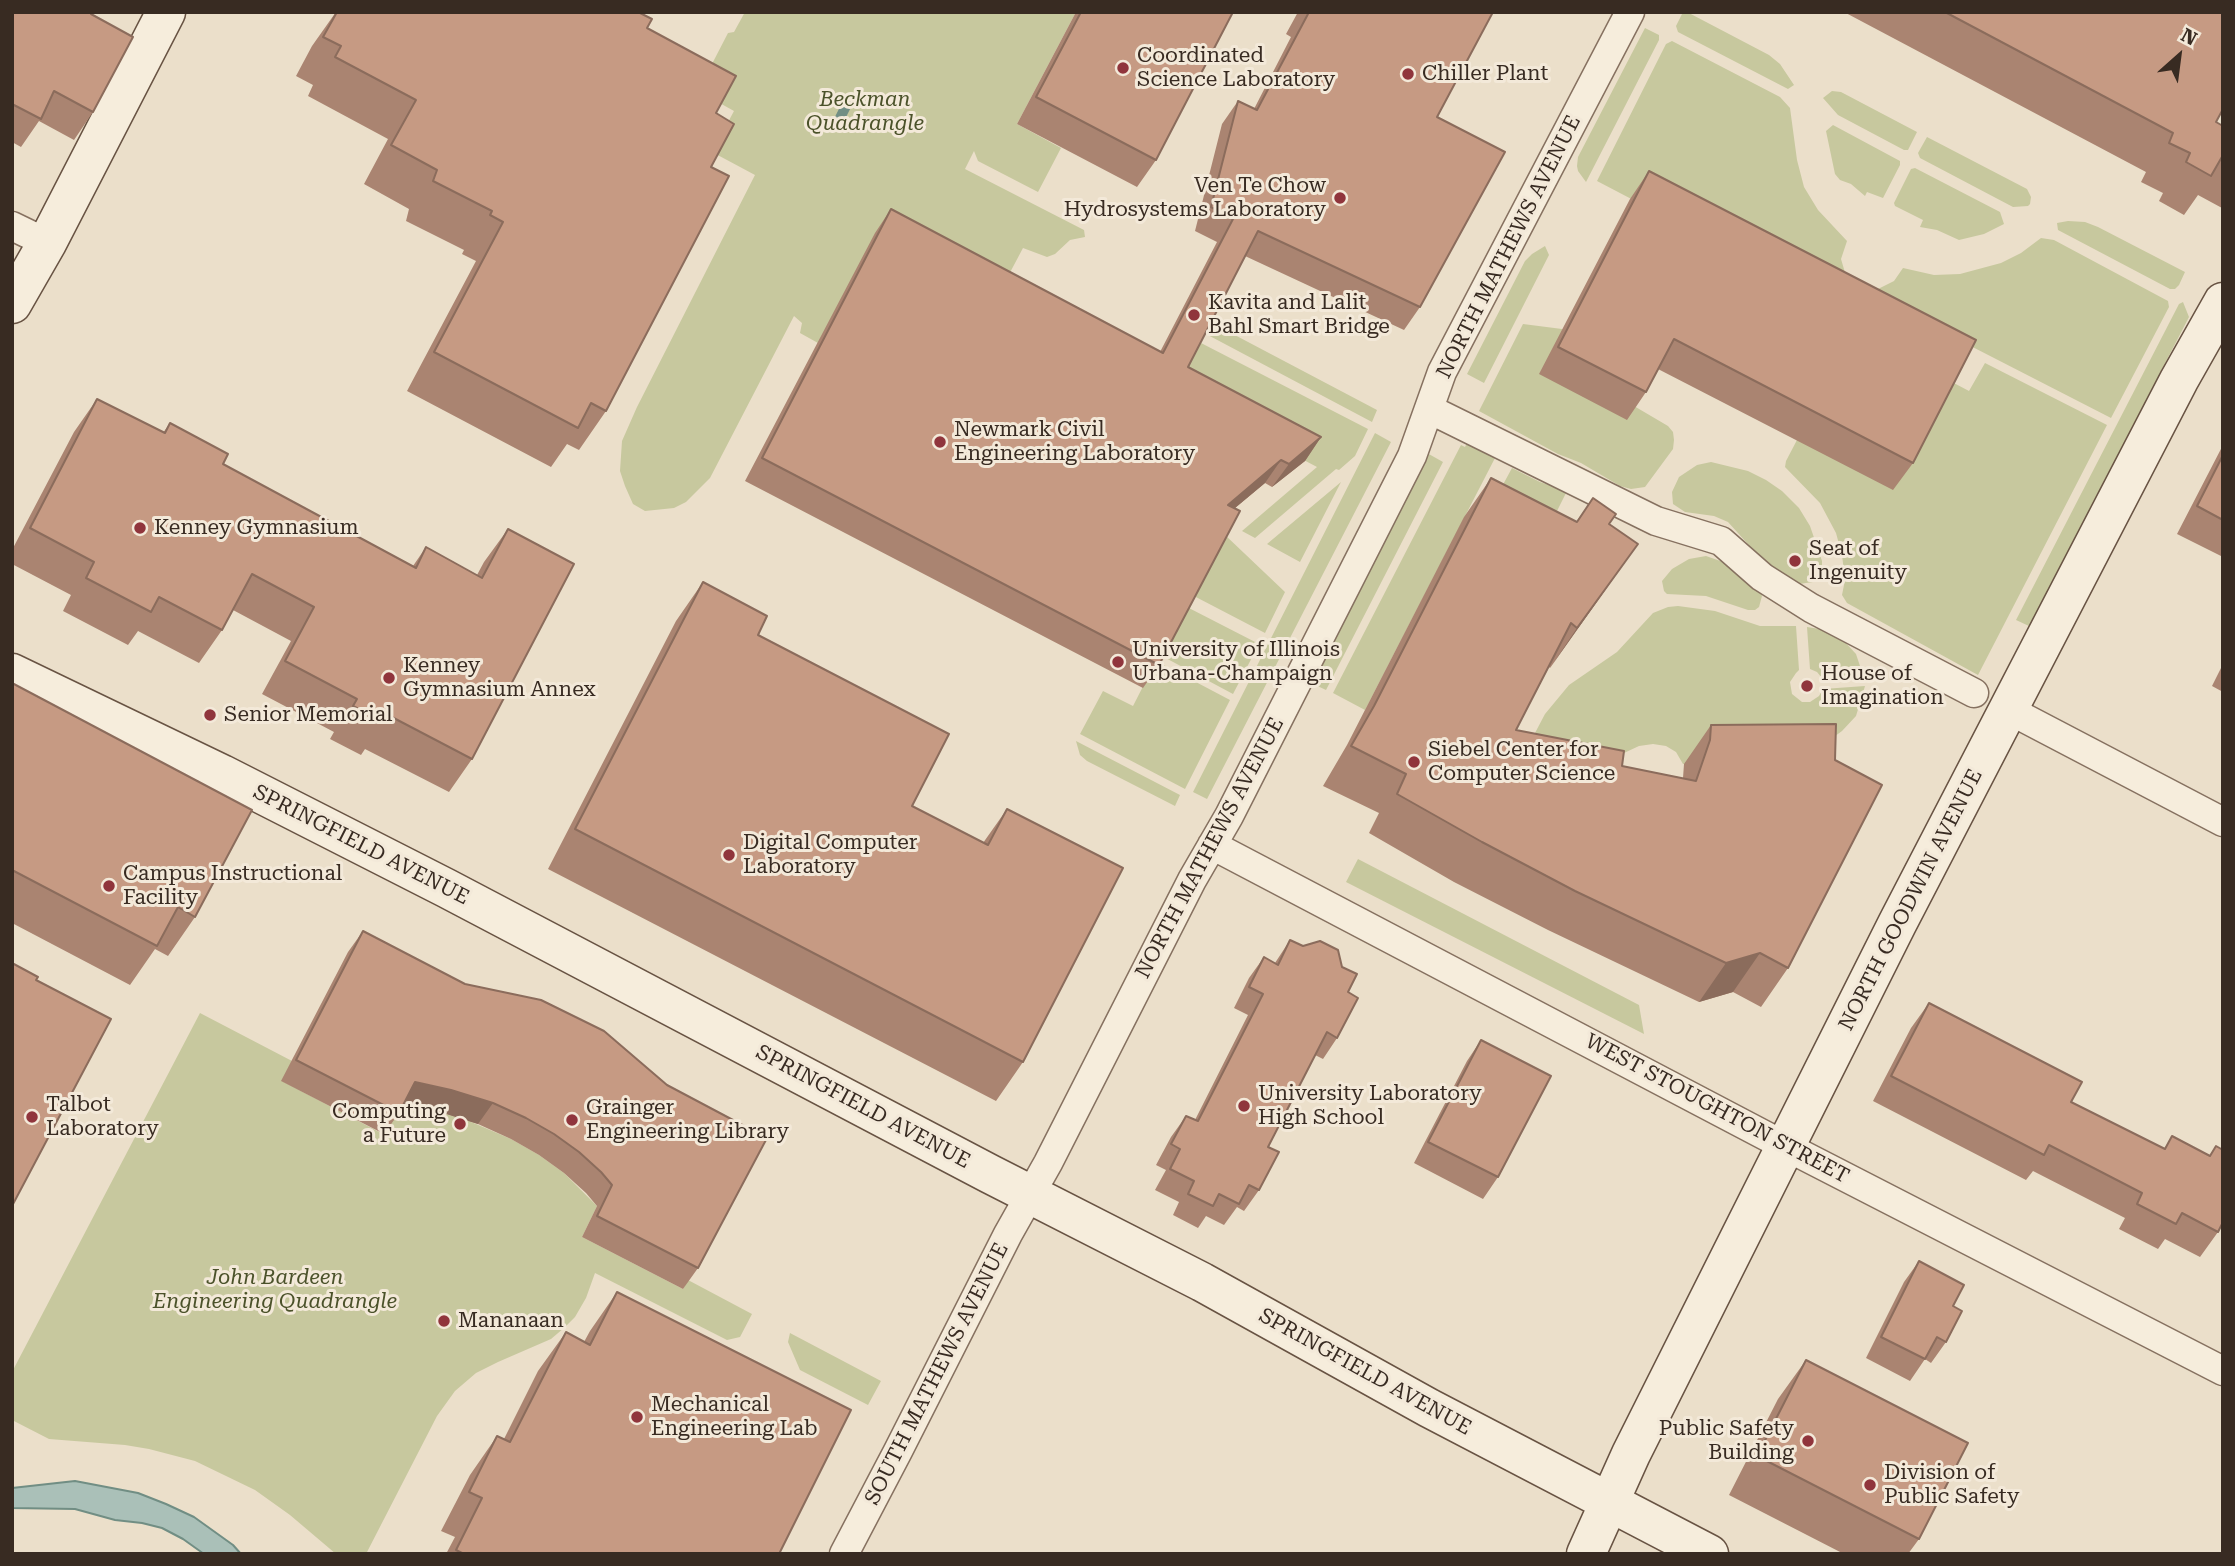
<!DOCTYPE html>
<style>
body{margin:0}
#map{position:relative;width:2235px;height:1566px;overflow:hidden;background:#ebdfca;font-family:"Roboto Serif",serif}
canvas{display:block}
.frame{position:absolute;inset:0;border:14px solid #382b22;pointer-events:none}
.north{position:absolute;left:2144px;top:21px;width:70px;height:70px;-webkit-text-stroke:5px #f3e9d9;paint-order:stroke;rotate:28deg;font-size:19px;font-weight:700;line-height:28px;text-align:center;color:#382b22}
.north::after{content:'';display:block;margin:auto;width:24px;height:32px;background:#382b22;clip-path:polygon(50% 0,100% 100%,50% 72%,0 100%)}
</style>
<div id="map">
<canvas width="2235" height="1566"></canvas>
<div class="frame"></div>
<div class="north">N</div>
</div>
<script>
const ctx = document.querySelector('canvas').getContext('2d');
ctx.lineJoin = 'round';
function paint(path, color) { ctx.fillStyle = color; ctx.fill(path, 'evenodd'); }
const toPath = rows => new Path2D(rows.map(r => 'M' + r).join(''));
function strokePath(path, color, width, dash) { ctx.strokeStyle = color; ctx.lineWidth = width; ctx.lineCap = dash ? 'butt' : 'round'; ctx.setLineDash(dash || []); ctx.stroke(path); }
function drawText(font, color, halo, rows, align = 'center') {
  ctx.font = font + ' "Roboto Serif",serif'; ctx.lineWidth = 6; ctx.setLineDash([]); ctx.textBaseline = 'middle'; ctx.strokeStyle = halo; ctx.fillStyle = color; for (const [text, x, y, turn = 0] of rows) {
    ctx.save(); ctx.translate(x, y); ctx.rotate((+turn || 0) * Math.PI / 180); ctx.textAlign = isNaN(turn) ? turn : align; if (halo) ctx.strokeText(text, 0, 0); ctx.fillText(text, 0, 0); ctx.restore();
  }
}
paint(toPath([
 [745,12,1076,12,1017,124,1061,148,1038,192,978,161,974,151,965,169,1084,230,1085,237,1070,240,1055,254,1047,257,1023,248,997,297,818,343,800,333,802,323,794,316,710,478,686,502,674,508,645,511,633,504,625,486,620,471,622,441,637,407,755,175,712,152,734,111,698,91,728,33,734,32],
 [1683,12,1687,12,1769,55,1780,64,1794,85,1788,89,1678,32,1676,26],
 [1645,28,1659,35,1659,40,1586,182,1578,171,1577,166,1578,157],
 [1672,41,1780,97,1790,108,1797,160,1804,187,1818,210,1847,241,1841,259,1846,276,1832,304,1597,181,1666,44],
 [1832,91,1841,92,1917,132,1908,150,1904,150,1838,115,1823,98],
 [1833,125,1900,161,1900,165,1883,198,1867,192,1865,196,1851,184,1840,180,1835,174,1826,131],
 [1927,137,2027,189,2031,197,2030,204,2028,206,2013,207,1920,158,1918,153],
 [1915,168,2000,212,2004,224,1984,234,1959,240,1937,230,1920,227,1923,220,1895,206,1894,203,1911,169],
 [2068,221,2085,222,2098,227,2185,272,2179,285,2175,289,2170,289,2058,230,2057,223],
 [2041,238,2054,240,2168,301,2169,307,2111,418,1879,299,1875,294,1878,289,1894,281,1903,268,1934,275,1960,274,2001,263,2021,253],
 [1545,246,1549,255,1484,383,1467,374,1525,261,1532,254],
 [2183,302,2189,317,2029,626,2016,620,2179,304],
 [1212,323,1377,410,1372,422,1206,334],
 [1523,324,1562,329,1634,406,1668,426,1673,432,1674,440,1673,449,1645,487,1631,489,1620,486,1581,463,1558,454,1479,411],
 [1201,343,1368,429,1355,456,1339,470,1336,469,1255,538,1242,531,1317,467,1175,392],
 [1985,363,2107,425,1978,675,1847,603,1842,595,1845,580,1842,555,1836,533,1820,503,1785,467,1786,461,1797,440,1950,381,1969,391],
 [1375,433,1391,442,1207,799,1193,792],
 [1467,443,1495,458,1365,710,1333,693,1461,445,1465,447],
 [1427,453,1443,462,1326,690,1309,682],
 [1711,462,1748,471,1766,480,1782,491,1799,508,1810,526,1822,561,1822,568,1813,582,1799,584,1784,577,1756,553,1728,522,1714,516,1685,512,1673,504,1672,492,1679,477,1697,465],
 [1512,468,1540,482,1567,491,1547,531,1487,514],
 [1341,482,1300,562,1267,544],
 [1224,534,1285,592,1265,633,1192,595],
 [1706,556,1729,564,1760,590,1762,596,1759,607,1755,610,1748,610,1706,596,1667,594,1664,591,1662,581,1672,569,1689,559],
 [1185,606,1259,644,1233,694,1160,655],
 [1678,606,1715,611,1760,626,1796,626,1799,670,1796,673,1790,682,1792,694,1802,702,1810,702,1819,696,1823,689,1865,686,1856,716,1842,731,1797,764,1683,764,1676,752,1666,746,1653,744,1639,746,1624,753,1611,765,1525,752,1545,714,1569,685,1617,652,1653,613,1668,607],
 [1807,627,1826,630,1843,640,1856,654,1863,675,1822,678,1817,672,1810,669],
 [1156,661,1230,700,1185,789,1080,734,1103,691,1133,706],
 [1076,741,1180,795,1175,806,1087,761,1080,755],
 [1358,859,1639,1005,1644,1034,1346,882],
 [200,1013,292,1061,282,1081,383,1134,400,1103,462,1118,511,1139,539,1155,564,1173,597,1206,582,1237,683,1289,688,1280,752,1314,740,1337,727,1340,595,1273,586,1298,575,1317,564,1328,551,1339,498,1362,476,1373,455,1391,437,1416,366,1554,336,1554,290,1515,255,1490,195,1461,149,1449,125,1445,49,1439,12,1420,12,1372],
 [790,1333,881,1381,868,1405,800,1370,788,1342]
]), '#c7c89e');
const water = toPath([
 [75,1481,138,1493,166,1504,194,1517,233,1545,241,1554,204,1554,183,1539,162,1528,142,1523,115,1520,75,1509,12,1508,12,1488,75,1481]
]);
paint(water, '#aac0b8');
strokePath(water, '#718e84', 2);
strokePath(toPath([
 [836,126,848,102]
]), '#718e84', 10);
const street = toPath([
 [12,226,47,243],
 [1429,409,1656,521,1721,541,1762,577,1811,608,1974,693],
 [2009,710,2223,822],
 [1212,845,1785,1146,2223,1371],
 [844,1554,898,1451,1008,1234,1048,1163,1192,880,1229,816,1412,456,1442,372,1630,12]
]);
const secondary = toPath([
 [12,304,47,243,166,12],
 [12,673,222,774,446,888,990,1174,1202,1282,1429,1408,1709,1554],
 [1586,1554,1631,1454,1897,924,2179,380,2223,302]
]);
strokePath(street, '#867160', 31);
strokePath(secondary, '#685343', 41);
strokePath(street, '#f6eddc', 28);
strokePath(secondary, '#f6eddc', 38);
paint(toPath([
 [12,12,91,14,93,112,74,140,39,121,21,147,12,142],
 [336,12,638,12,647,28,716,113,711,167,606,411,579,450,567,444,551,467,407,391,476,261,462,254,464,250,406,221,409,209,364,184,388,139,308,96,313,85,296,76,312,46],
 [1076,12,1233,12,1156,160,1137,187,1017,124],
 [1298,12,1493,12,1437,117,1420,307,1404,330,1245,256,1188,367,1321,437,1305,461,1272,487,1265,483,1235,508,1159,665,1143,688,745,481,875,233,891,209,1160,352,1217,242,1195,231,1222,124,1238,101,1254,109,1291,37,1286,34],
 [1844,12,2223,12,2216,122,2223,126,2223,207,2222,208,2198,195,2184,215,2159,201,2163,193,2141,182,2146,172],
 [1649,171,1913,463,1893,490,1658,369,1646,392,1627,420,1539,374,1630,199],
 [97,399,163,433,170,423,223,464,413,566,426,547,477,575,484,562,508,529,472,759,449,792,365,749,361,755,330,739,334,732,262,694,291,641,233,610,222,630,199,663,138,631,128,645,63,611,71,595,12,564,12,550,74,432],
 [2223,445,2223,557,2177,534],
 [1491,478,1576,522,1593,498,1609,524,1638,544,1550,668,1549,667,1516,730,1622,766,1683,778,1684,764,1711,725,1788,968,1761,1007,1733,992,1699,1002,1548,930,1454,882,1369,833,1379,813,1323,786,1347,745,1464,517],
 [703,582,758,635,912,806,983,843,1007,809,1023,1062,996,1101,548,869,676,621],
 [2223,664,2223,692,2212,686],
 [12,683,195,917,168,956,155,949,130,985,12,923],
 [363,931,698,1268,683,1289,582,1237,597,1206,586,1193,564,1173,539,1155,511,1139,478,1124,437,1111,403,1104,399,1113,384,1134,281,1081,348,952],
 [1290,940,1348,992,1337,1038,1323,1059,1315,1055,1268,1147,1259,1190,1244,1211,1237,1207,1224,1225,1206,1216,1198,1228,1173,1215,1179,1202,1155,1190,1166,1170,1156,1165,1171,1137,1186,1116,1195,1120,1248,1015,1234,1008,1249,978,1264,957,1275,963],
 [1929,1003,2071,1102,2164,1149,2172,1136,2209,1156,2216,1146,2218,1232,2200,1257,2165,1239,2158,1249,2119,1229,2125,1218,2033,1171,2026,1180,1873,1101,1911,1028],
 [1481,1040,1498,1177,1483,1199,1414,1163,1467,1061],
 [1919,1261,1953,1306,1946,1342,1931,1363,1925,1359,1910,1381,1866,1358,1904,1282],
 [617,1292,779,1554,446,1554,455,1537,441,1531,470,1475,497,1436,504,1439,538,1371,566,1332,584,1342,590,1331],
 [1806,1360,1919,1539,1908,1554,1844,1554,1729,1495,1778,1399]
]), '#aa8471');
paint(toPath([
 [1321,437,1305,461,1272,487,1289,464],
 [1281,460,1265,483,1211,528,1228,505],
 [1638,544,1610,583,1550,668,1577,628],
 [1760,953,1733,992,1699,1002,1726,963],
 [415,1082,451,1090,493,1103,478,1124,437,1111,400,1103]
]), '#8b6c5c');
const building = toPath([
 [12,12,92,12,91,14,133,37,93,112,54,91,41,119,12,104,12,12],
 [337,12,349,12,351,13,352,12,638,12,652,19,647,28,736,76,716,113,734,124,711,167,729,176,606,411,591,403,578,428,434,352,503,222,490,215,492,211,433,181,437,170,391,145,416,100,335,57,341,46,323,37,337,12],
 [1081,12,1233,12,1156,160,1036,97,1081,12],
 [1305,12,1493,12,1437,117,1505,152,1420,307,1258,231,1188,367,1321,437,1289,464,1281,460,1228,505,1240,511,1159,665,762,458,891,209,1163,353,1233,219,1211,207,1238,101,1257,110,1308,14,1305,12],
 [1945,12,2223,12,2223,109,2216,122,2223,126,2223,155,2211,176,2186,162,2190,153,2169,143,2173,133,1945,12],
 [1649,171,1976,340,1913,463,1674,339,1646,392,1558,347,1649,171],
 [97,399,165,433,170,423,228,454,223,464,416,568,426,547,482,578,508,529,574,564,472,759,388,715,384,722,353,706,357,699,285,661,314,607,252,574,222,630,159,597,151,612,86,578,94,562,30,528,97,399],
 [2223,455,2223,520,2197,506,2223,455],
 [1491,478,1577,522,1593,498,1616,514,1609,524,1638,544,1577,628,1571,623,1516,730,1624,751,1622,766,1696,781,1710,740,1711,725,1836,724,1835,760,1882,785,1788,968,1760,953,1726,963,1575,891,1482,842,1397,794,1406,774,1351,746,1374,706,1491,478],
 [703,582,767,616,758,635,949,734,912,806,988,845,1007,809,1123,868,1023,1062,575,829,703,582],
 [12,683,252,810,195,917,178,907,157,946,12,870,12,683],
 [363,931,465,984,541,1000,604,1031,667,1085,767,1138,698,1268,597,1216,612,1185,601,1172,579,1152,554,1134,526,1118,493,1103,451,1090,415,1082,399,1113,296,1060,363,931],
 [1290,940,1303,946,1320,941,1338,950,1342,967,1357,974,1348,992,1358,998,1337,1038,1327,1032,1268,1147,1279,1152,1259,1190,1249,1185,1239,1204,1219,1194,1213,1206,1188,1194,1194,1181,1170,1169,1180,1149,1171,1144,1186,1116,1198,1121,1263,994,1249,987,1264,957,1278,965,1290,940],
 [12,963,38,977,36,980,111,1019,12,1206,12,963],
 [1929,1003,2082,1082,2071,1102,2165,1149,2172,1136,2210,1156,2216,1146,2223,1150,2223,1222,2218,1232,2182,1213,2176,1224,2137,1204,2142,1193,2049,1145,2044,1155,1891,1076,1929,1003],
 [1481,1040,1551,1076,1498,1177,1428,1142,1481,1040],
 [1919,1261,1964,1285,1953,1306,1962,1311,1946,1342,1937,1337,1925,1359,1881,1337,1919,1261],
 [617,1292,851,1410,779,1554,464,1554,456,1550,482,1498,469,1492,497,1436,510,1442,566,1332,590,1345,617,1292],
 [1806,1360,1968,1443,1919,1539,1757,1456,1806,1360]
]);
paint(building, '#c69a83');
strokePath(building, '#8b6c5c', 2);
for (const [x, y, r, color] of [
 [1123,68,7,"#90353c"],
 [1408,74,7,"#90353c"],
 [1340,198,7,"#90353c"],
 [1194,315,7,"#90353c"],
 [940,442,7,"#90353c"],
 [140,528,7,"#90353c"],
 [1795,561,7,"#90353c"],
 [1118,662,7,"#90353c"],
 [389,678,7,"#90353c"],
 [1807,686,7,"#90353c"],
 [210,715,7,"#90353c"],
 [1414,762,7,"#90353c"],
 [729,855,7,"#90353c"],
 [109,886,7,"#90353c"],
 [1244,1106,7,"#90353c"],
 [32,1117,7,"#90353c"],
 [572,1120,7,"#90353c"],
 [460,1124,7,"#90353c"],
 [444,1321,7,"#90353c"],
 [637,1417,7,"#90353c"],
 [1808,1441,7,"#90353c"],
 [1870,1485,7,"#90353c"]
]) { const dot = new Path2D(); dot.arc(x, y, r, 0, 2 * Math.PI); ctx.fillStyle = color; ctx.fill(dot); strokePath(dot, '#f3e9d9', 2.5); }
drawText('21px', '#382b22', '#f3e9d9', [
 ["Coordinated",1137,56],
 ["Science Laboratory",1137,80],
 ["Chiller Plant",1422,74],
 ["Ven Te Chow",1326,186,"right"],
 ["Hydrosystems Laboratory",1326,210,"right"],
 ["Kavita and Lalit",1208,303],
 ["Bahl Smart Bridge",1208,327],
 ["Newmark Civil",954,430],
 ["Engineering Laboratory",954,454],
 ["Kenney Gymnasium",154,528],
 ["Seat of",1809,549],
 ["Ingenuity",1809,573],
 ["University of Illinois",1132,650],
 ["Urbana-Champaign",1132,674],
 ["Kenney",403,666],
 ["Gymnasium Annex",403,690],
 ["House of",1821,674],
 ["Imagination",1821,698],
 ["Senior Memorial",224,715],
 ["Siebel Center for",1428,750],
 ["Computer Science",1428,774],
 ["Digital Computer",743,843],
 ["Laboratory",743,867],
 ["Campus Instructional",123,874],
 ["Facility",123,898],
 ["University Laboratory",1258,1094],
 ["High School",1258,1118],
 ["Talbot",46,1105],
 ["Laboratory",46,1129],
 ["Grainger",586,1108],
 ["Engineering Library",586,1132],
 ["Computing",446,1112,"right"],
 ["a Future",446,1136,"right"],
 ["Mananaan",458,1321],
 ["Mechanical",651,1405],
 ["Engineering Lab",651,1429],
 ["Public Safety",1794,1429,"right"],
 ["Building",1794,1453,"right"],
 ["Division of",1884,1473],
 ["Public Safety",1884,1497]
], 'left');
drawText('italic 21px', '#4b522a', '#f3e9d9', [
 ["Beckman",865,100],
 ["Quadrangle",865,124],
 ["John Bardeen",275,1278],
 ["Engineering Quadrangle",275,1302]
]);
drawText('21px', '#382b22', '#f3e9d9', [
 ["NORTH MATHEWS AVENUE",1509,247,-63],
 ["SPRINGFIELD AVENUE",361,845,27],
 ["NORTH MATHEWS AVENUE",1210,848,-62],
 ["NORTH GOODWIN AVENUE",1911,900,-63],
 ["SPRINGFIELD AVENUE",863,1107,28],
 ["WEST STOUGHTON STREET",1717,1109,28],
 ["SPRINGFIELD AVENUE",1365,1372,29],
 ["SOUTH MATHEWS AVENUE",937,1374,-63]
]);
</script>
